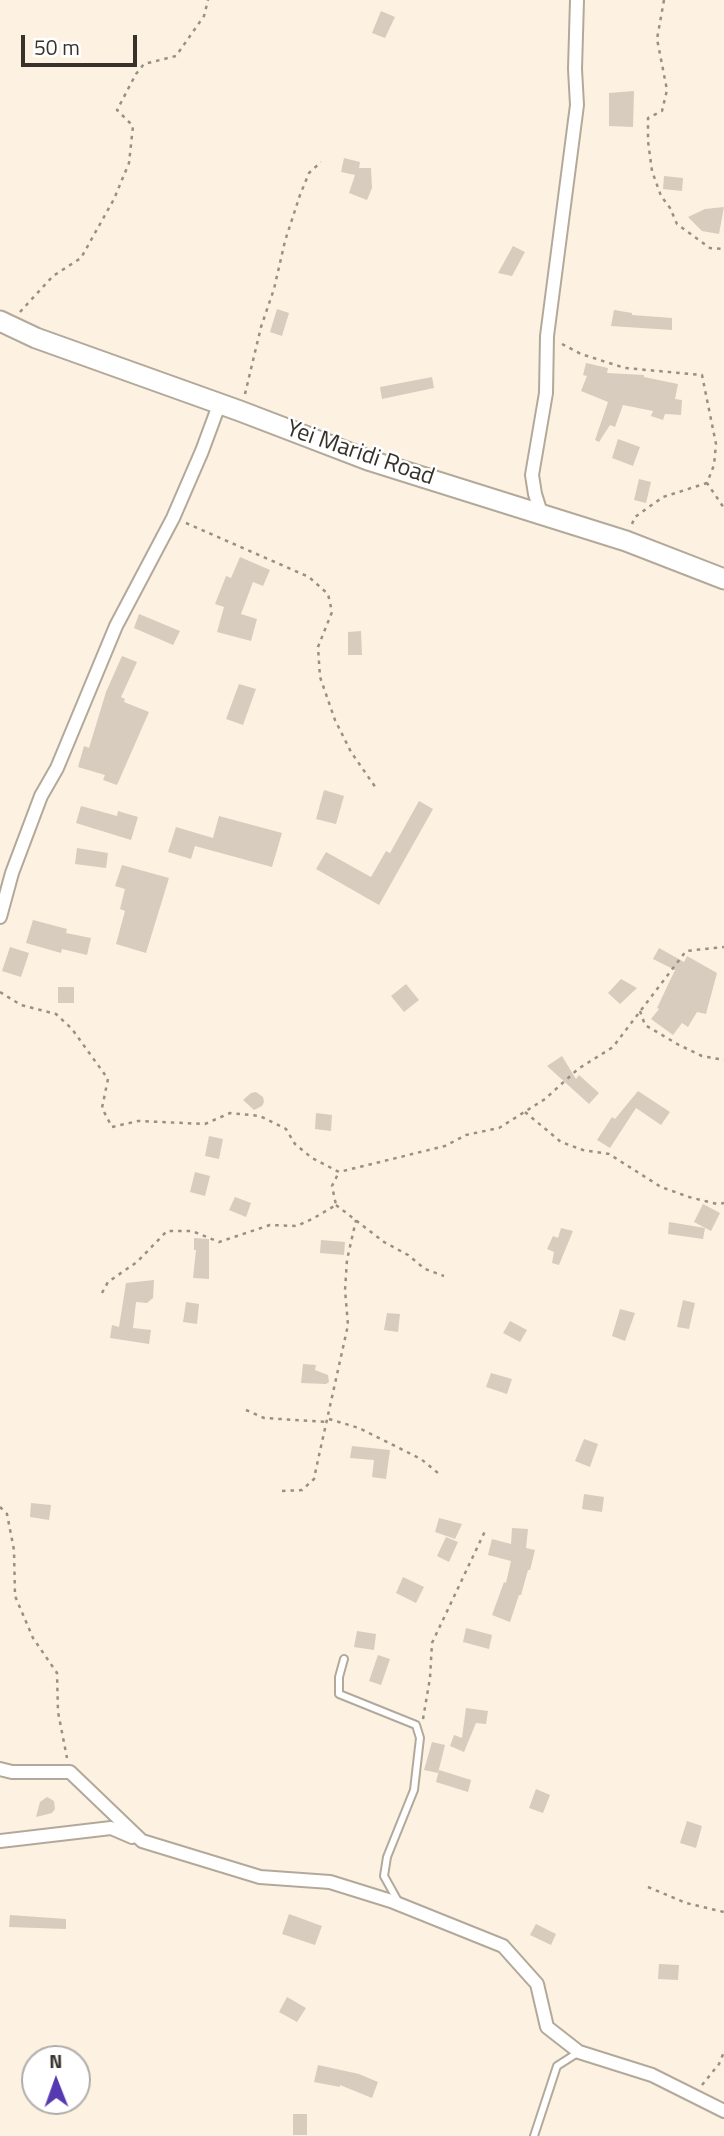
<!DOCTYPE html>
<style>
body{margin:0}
#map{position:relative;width:724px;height:2136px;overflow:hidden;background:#fdf2e2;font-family:"Titillium Web",sans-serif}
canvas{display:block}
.north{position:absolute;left:21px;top:2045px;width:70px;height:70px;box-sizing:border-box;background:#fff;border:2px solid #afadab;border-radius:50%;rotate:359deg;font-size:19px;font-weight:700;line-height:28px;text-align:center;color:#37332c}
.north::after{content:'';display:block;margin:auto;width:24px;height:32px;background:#5639b1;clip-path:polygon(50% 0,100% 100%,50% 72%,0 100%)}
.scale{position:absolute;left:21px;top:35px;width:116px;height:32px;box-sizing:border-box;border:4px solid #37332c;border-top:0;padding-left:9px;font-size:21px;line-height:24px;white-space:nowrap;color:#37332c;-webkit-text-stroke:5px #fff;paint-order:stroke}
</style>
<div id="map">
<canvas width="724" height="2136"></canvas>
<div class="north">N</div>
<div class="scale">50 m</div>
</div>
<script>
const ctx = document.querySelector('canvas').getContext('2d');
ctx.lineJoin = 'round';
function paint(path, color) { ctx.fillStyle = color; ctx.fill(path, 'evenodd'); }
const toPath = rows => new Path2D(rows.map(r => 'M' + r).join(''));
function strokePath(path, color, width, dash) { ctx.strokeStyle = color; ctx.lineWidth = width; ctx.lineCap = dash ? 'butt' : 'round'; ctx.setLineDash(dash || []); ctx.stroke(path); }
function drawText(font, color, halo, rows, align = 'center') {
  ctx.font = font + ' "Titillium Web",sans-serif'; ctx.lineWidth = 5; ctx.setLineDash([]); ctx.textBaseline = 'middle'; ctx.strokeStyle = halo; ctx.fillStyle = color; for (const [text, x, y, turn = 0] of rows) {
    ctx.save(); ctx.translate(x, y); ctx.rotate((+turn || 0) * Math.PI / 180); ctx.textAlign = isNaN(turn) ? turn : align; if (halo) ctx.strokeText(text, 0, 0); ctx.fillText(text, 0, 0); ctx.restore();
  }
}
paint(toPath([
 [381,11,395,17,385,38,372,33],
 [634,91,633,127,609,126,609,93],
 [344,158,360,162,359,168,371,168,372,188,367,200,349,193,355,175,341,172],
 [664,176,683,178,682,191,663,189],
 [724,207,719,234,702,231,688,217,705,209],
 [513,246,525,252,512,276,498,273],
 [277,309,289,313,282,336,270,332],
 [614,310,632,313,632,315,672,318,672,330,611,326],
 [586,363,608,368,607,373,644,375,644,377,678,384,675,399,682,400,681,415,665,414,663,420,651,416,653,411,623,405,615,427,610,425,599,442,595,440,608,402,581,391,587,376,583,375],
 [432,377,434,388,382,399,380,387],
 [618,439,640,447,633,466,612,458],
 [639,479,651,482,646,503,634,500],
 [240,557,270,570,263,586,253,582,241,614,257,619,251,641,217,632,224,607,215,604,226,576,231,578],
 [139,614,180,631,173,645,134,628],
 [361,631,362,655,348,655,348,632],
 [122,656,137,662,121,697,125,699,124,702,149,712,117,785,103,780,105,775,78,767,84,746,89,748,106,692],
 [239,684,256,689,243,725,226,719],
 [324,790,344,796,336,824,316,819],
 [419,801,433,809,379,905,316,869,326,852,371,877,386,851,390,853],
 [81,806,117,816,118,811,138,817,131,840,76,823],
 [219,816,282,833,272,867,195,846,191,859,168,852,176,827,213,838],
 [77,848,108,853,106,868,75,864],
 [122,865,169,878,146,953,116,944,125,911,120,909,125,889,115,886],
 [33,920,67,929,66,933,91,938,87,955,62,949,61,953,26,943],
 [10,947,29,953,21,977,2,971],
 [659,948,684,962,687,956,717,973,706,1014,697,1012,688,1027,682,1023,673,1035,651,1019,659,1009,657,1008,675,970,653,959],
 [621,979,637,988,620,1004,608,993],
 [406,984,419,1000,404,1012,391,996],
 [58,987,74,987,74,1003,58,1003],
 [562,1056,576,1079,579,1075,599,1093,589,1104,547,1066],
 [638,1091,670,1112,661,1125,636,1108,610,1148,597,1140,612,1117,615,1119],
 [256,1092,263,1097,264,1102,262,1106,254,1110,243,1100,251,1093],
 [316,1113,332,1115,331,1131,315,1129],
 [209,1136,223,1139,219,1159,205,1156],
 [195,1172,210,1176,205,1196,190,1192],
 [235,1197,251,1203,246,1217,229,1210],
 [703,1204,720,1213,711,1231,694,1222],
 [669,1222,705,1228,703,1239,668,1234],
 [561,1228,573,1231,559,1265,552,1263,554,1252,547,1249,553,1236,558,1238],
 [194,1238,209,1239,209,1279,193,1278,196,1250,194,1250],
 [321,1240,345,1242,344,1255,320,1253],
 [154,1280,153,1298,147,1303,136,1302,133,1328,151,1330,149,1344,110,1338,112,1325,119,1327,126,1283],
 [683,1300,695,1303,689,1329,677,1327],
 [186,1302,199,1304,197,1324,183,1322],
 [620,1309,635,1313,625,1341,612,1336],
 [387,1313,400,1314,398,1332,384,1330],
 [510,1321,527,1330,520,1342,503,1333],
 [303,1364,316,1365,315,1370,328,1375,329,1382,326,1384,301,1383],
 [491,1373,512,1379,507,1394,486,1387],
 [584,1439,598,1444,590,1467,575,1461],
 [352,1446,390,1450,386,1479,372,1477,374,1460,350,1458],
 [584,1494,604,1497,602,1512,582,1509],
 [31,1503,51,1505,49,1520,30,1517],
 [439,1518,462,1524,455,1539,435,1532],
 [512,1528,528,1529,526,1548,535,1550,530,1570,528,1570,521,1595,519,1595,510,1622,492,1615,504,1582,506,1583,511,1561,488,1555,492,1539,511,1544],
 [446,1537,458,1542,449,1562,437,1556],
 [403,1577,424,1587,416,1603,396,1593],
 [466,1628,492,1635,489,1649,463,1642],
 [357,1631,376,1634,374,1650,354,1647],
 [378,1655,390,1659,381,1685,369,1681],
 [466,1708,488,1711,486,1724,476,1723,464,1752,450,1746,454,1735,462,1738],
 [432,1742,445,1745,438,1773,424,1770],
 [439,1770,471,1780,468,1792,436,1782],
 [536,1789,550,1795,543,1813,529,1808],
 [47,1797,54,1801,55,1809,52,1813,36,1817,40,1802],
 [687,1821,702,1826,696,1848,680,1843],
 [289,1914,322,1926,315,1945,282,1934],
 [10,1915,66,1919,66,1929,9,1927],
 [536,1924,556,1934,551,1945,530,1935],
 [659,1964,679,1965,678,1980,658,1979],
 [287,1997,306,2008,297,2022,279,2012],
 [318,2065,359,2074,378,2082,372,2098,340,2085,340,2087,314,2082],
 [293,2114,307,2114,307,2135,293,2135]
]), '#d7ccbd');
const lane = toPath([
 [344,1659,339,1677,339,1694,416,1725,420,1738,414,1790,387,1857,384,1876,399,1903],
 [534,2136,557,2066,579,2052]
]);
const street = toPath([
 [541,513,535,494,532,475,546,393,547,336,577,105,575,69,577,0],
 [0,917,12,873,41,796,57,768,116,626,173,518,202,451,219,405],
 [0,1769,12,1772,70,1772,142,1841,260,1877,330,1882,391,1901,503,1946,537,1984,547,2027,579,2052,652,2075,724,2111],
 [0,1841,111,1828,132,1837]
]);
const primary = toPath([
 [0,321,36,338,240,411,368,460,626,541,724,579]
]);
strokePath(lane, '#b3a99a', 10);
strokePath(street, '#b3a99a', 16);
strokePath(primary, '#b3a99a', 23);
strokePath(toPath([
 [664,0,657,39,667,90,662,111,648,118,648,141,652,171,661,196,670,208,677,224,710,248,724,249],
 [20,312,53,276,81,258,114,199,129,163,133,126,117,110,136,74,144,64,176,56,204,16,208,0],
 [562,344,581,354,625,368,702,375,716,444,714,465,707,483,724,508],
 [245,394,261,327,274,289,285,241,300,195,309,173,321,162],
 [186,523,309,577,328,594,332,612,318,647,320,677,335,720,351,752,376,788],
 [632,524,635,517,663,497,707,483],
 [0,992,21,1005,56,1014,72,1029,108,1079,102,1108,112,1127,138,1121,205,1124,230,1113,260,1116,286,1129,295,1144,312,1158,339,1172,445,1146,466,1135,499,1128,545,1099,578,1069,613,1047,686,951,724,947],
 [640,1011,645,1025,679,1045,702,1056,724,1060],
 [525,1112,561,1142,583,1150,609,1154,661,1187,689,1197,717,1204,724,1203],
 [336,1205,384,1242,408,1255,425,1269,444,1276],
 [102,1293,108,1282,137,1262,167,1231,192,1231,219,1242,270,1225,297,1226,314,1218,336,1205,332,1186,339,1172],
 [246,1410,264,1418,328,1422],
 [329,1419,359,1428,421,1459,438,1473],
 [282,1491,302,1490,314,1479,316,1469,348,1325,345,1290,347,1260,356,1220],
 [0,1507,7,1514,14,1550,15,1596,33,1638,57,1673,58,1712,67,1758],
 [423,1719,430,1678,432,1643,486,1529],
 [648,1887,686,1903,724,1912],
 [702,2085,719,2064,724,2052]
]), '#979084', 2.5, [3.5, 5]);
strokePath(lane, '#fff', 6);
strokePath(street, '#fff', 12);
strokePath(primary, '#fff', 19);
drawText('24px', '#37332c', '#fff', [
 ["Yei Maridi Road",360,454,19]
]);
</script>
